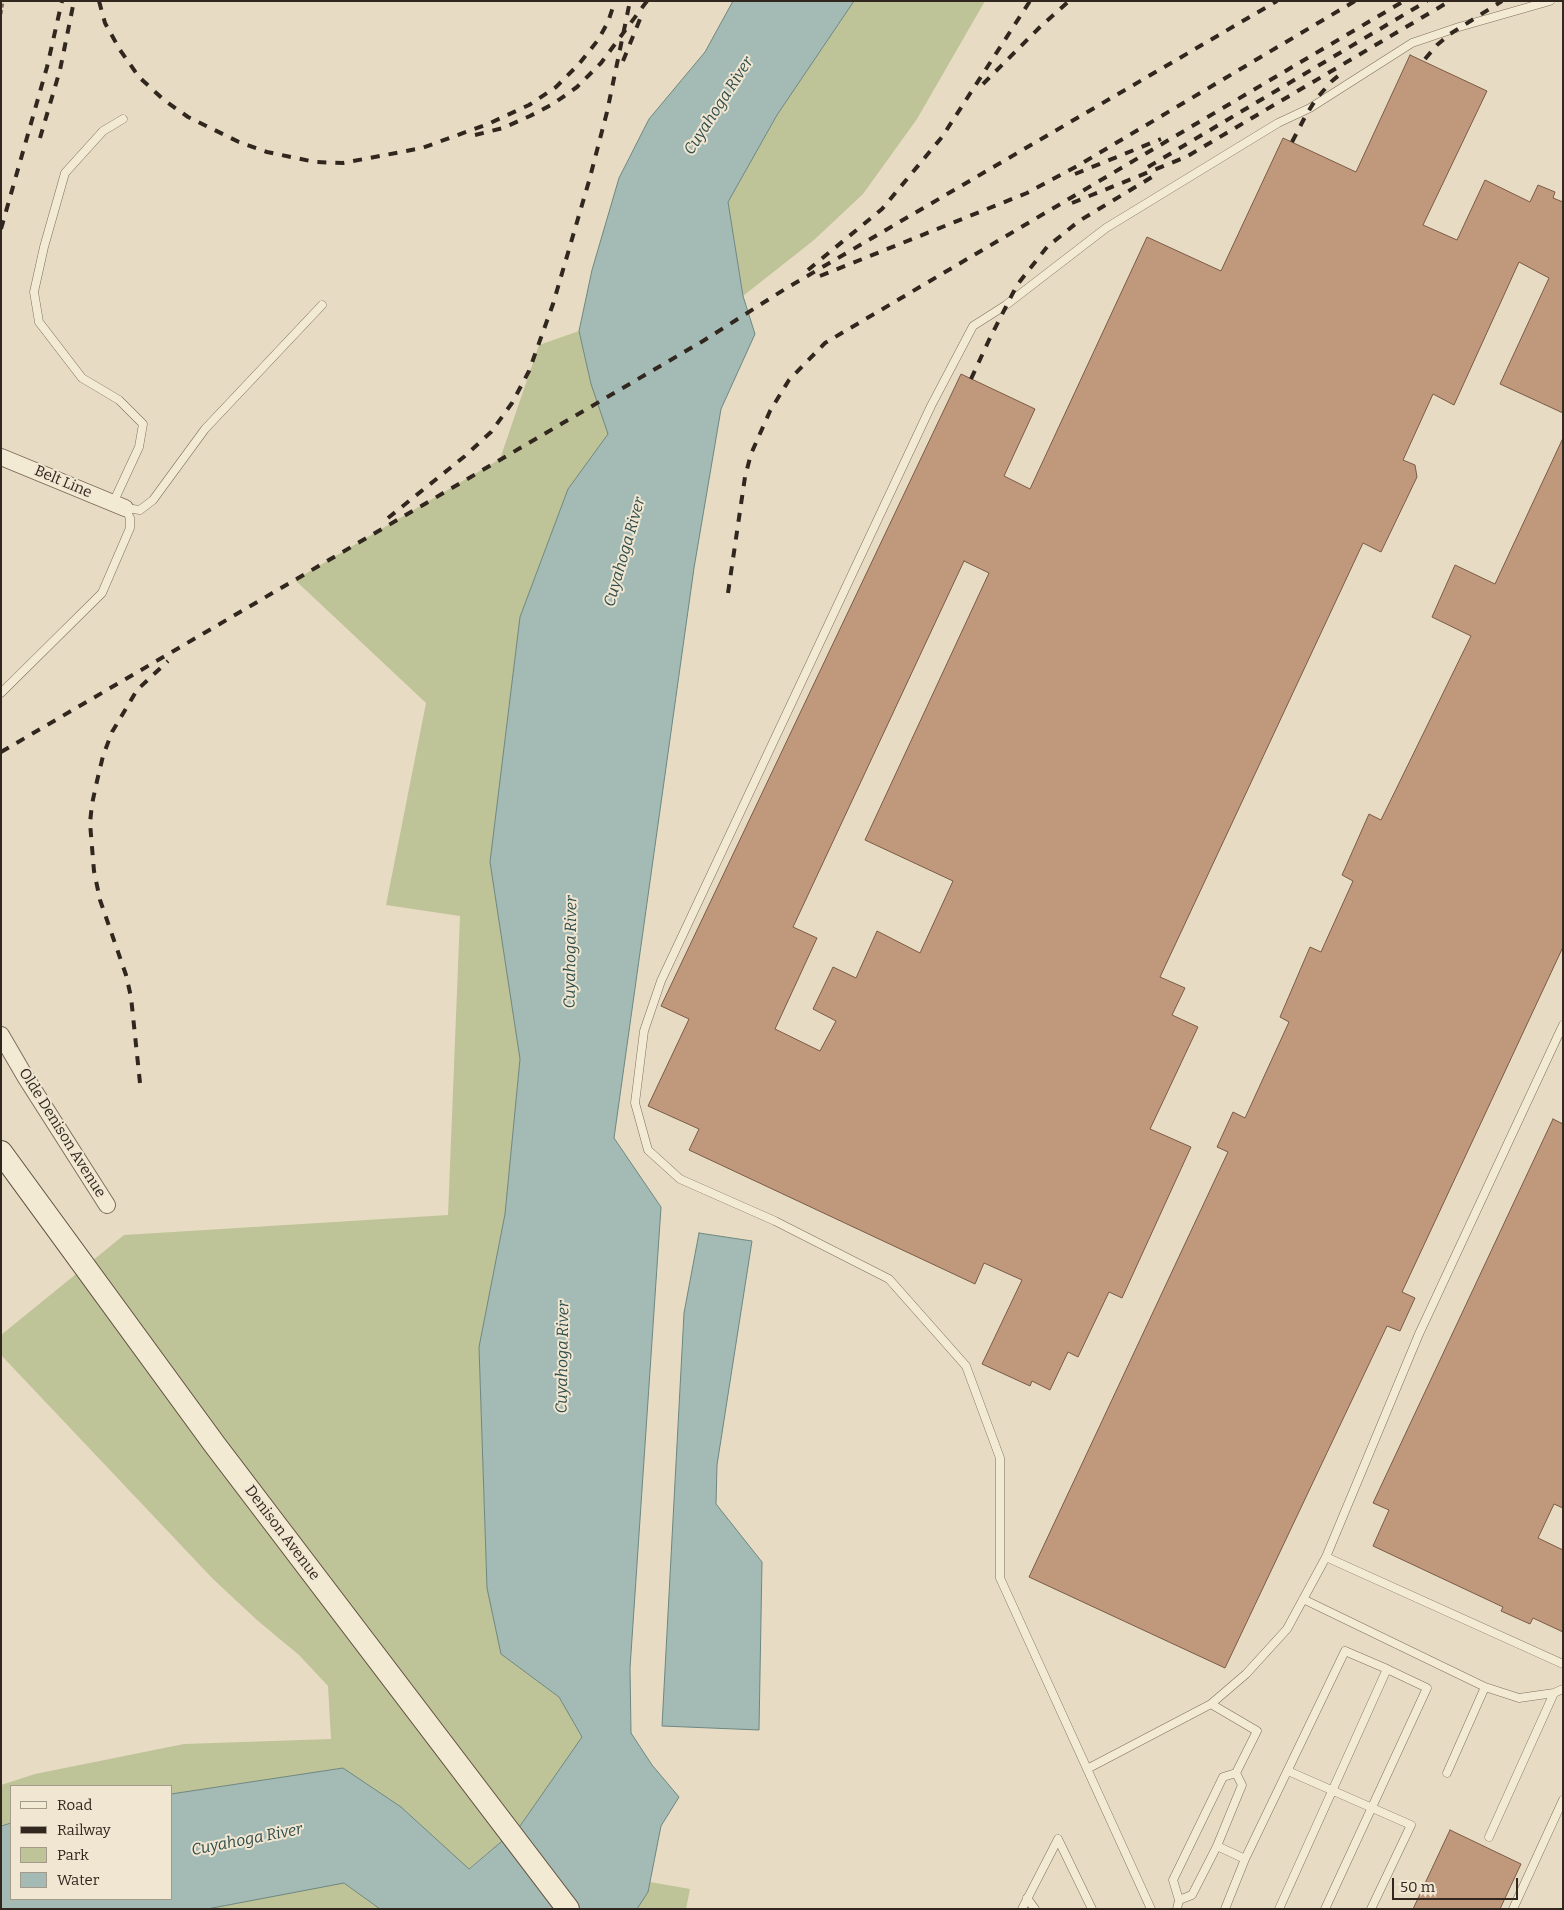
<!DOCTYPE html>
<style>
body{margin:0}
#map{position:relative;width:1564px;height:1910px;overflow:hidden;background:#e7dcc3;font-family:Bitter,serif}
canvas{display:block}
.frame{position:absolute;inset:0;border:2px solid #31271e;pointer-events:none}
.legend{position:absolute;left:10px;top:1785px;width:162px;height:115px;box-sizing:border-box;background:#f0e6d1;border:1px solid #a49a89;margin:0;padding:6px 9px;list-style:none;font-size:15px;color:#31271e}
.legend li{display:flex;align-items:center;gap:10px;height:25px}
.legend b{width:25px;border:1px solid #a49a89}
.scale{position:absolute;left:1392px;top:1878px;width:126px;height:22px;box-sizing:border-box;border:2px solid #31271e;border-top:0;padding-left:6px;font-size:15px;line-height:18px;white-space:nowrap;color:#31271e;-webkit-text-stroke:4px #f0e6d1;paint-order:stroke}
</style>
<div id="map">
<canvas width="1564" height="1910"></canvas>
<div class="frame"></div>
<ul class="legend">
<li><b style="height:6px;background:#f3ead4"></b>Road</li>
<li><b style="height:6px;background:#31271e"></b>Railway</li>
<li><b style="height:14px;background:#bfc398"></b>Park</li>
<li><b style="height:14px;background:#a4bab4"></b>Water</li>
</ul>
<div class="scale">50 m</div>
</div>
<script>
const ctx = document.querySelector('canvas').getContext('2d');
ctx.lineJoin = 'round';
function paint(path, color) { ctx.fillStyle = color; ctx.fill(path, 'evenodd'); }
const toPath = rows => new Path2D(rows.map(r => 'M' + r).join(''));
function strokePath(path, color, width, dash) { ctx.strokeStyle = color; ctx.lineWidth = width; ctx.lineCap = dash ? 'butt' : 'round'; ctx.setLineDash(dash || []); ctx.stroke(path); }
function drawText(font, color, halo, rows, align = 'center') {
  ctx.font = font + ' Bitter,serif'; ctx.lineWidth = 4; ctx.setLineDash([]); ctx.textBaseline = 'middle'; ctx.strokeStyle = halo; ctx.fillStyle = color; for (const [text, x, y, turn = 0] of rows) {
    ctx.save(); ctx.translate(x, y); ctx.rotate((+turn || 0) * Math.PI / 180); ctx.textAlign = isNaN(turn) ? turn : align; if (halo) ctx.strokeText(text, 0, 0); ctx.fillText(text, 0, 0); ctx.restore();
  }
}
paint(toPath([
 [854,1,985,1,917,119,863,194,814,240,743,296,728,202,777,115],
 [579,331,591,384,608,434,568,489,520,617,490,862,520,1059,505,1214,479,1347,487,1588,501,1654,559,1697,582,1737,520,1826,468,1869,401,1807,343,1768,171,1794,171,1786,11,1786,11,1823,1,1825,1,1785,35,1774,184,1744,331,1739,328,1686,299,1655,258,1621,213,1579,1,1355,1,1335,124,1235,448,1215,460,916,386,905,426,703,295,580,500,459,539,345],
 [650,1882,690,1889,686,1909,637,1909,648,1892],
 [344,1883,380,1909,207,1909,297,1891]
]), '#bfc398');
const water = toPath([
 [733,1,854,1,777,115,728,202,743,296,755,334,721,409,694,568,614,1138,661,1207,630,1668,631,1733,652,1765,679,1797,661,1826,648,1892,637,1909,380,1909,344,1883,207,1909,1,1909,1,1826,11,1823,11,1899,171,1899,171,1794,343,1768,401,1807,469,1869,520,1826,582,1737,559,1697,501,1654,487,1588,479,1347,505,1214,520,1059,490,862,520,617,568,489,608,434,591,384,579,331,592,270,619,178,649,119,705,52,733,1],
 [699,1233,752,1241,717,1465,716,1504,762,1562,759,1730,662,1726,684,1313,699,1233]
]);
paint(water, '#a4bab4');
strokePath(water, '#6d8780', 1);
const building = toPath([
 [1410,55,1487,91,1423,225,1457,240,1485,180,1530,202,1538,185,1555,192,1553,198,1563,202,1563,413,1500,384,1549,278,1519,262,1454,405,1433,394,1403,460,1415,465,1417,477,1381,552,1363,543,1160,977,1185,988,1172,1015,1198,1027,1150,1129,1191,1147,1122,1298,1109,1292,1078,1357,1068,1352,1050,1390,1032,1381,1030,1386,982,1364,1022,1280,984,1263,975,1284,689,1150,699,1129,648,1106,689,1019,661,1006,961,374,1035,409,1004,476,1030,489,1147,237,1221,271,1283,138,1356,172,1410,55],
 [964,561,989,573,865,840,953,881,920,953,877,931,856,978,833,967,813,1009,836,1021,820,1051,775,1029,817,938,793,927,964,561],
 [1563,438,1563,947,1402,1292,1415,1298,1400,1331,1387,1326,1225,1668,1029,1577,1228,1152,1217,1147,1233,1112,1245,1118,1289,1022,1280,1017,1310,947,1321,952,1353,881,1342,875,1369,814,1381,820,1471,636,1432,617,1455,565,1495,584,1563,438],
 [1553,1119,1563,1124,1563,1508,1554,1504,1538,1538,1563,1550,1563,1632,1533,1618,1530,1624,1501,1611,1503,1607,1373,1546,1389,1510,1373,1503,1553,1119],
 [1450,1830,1521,1864,1500,1909,1413,1909,1450,1830]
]);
paint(building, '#c0997d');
strokePath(building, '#7a5a45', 1);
const service = toPath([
 [113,503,139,447,143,424,119,400,82,378,39,322,34,292,44,247,65,173,103,131,123,119],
 [125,508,140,510,153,500,205,429,322,305],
 [1,693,102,593,130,528,130,518,125,508],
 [1563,1025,1419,1334,1326,1557,1563,1664],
 [1303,1599,1485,1687,1519,1698,1554,1693,1563,1689],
 [1211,1704,1246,1674,1287,1629,1326,1557],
 [1087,1769,1211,1704,1257,1731,1236,1773,1223,1777,1173,1880,1179,1900,1177,1909],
 [1288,1771,1411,1825,1371,1909],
 [1447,1773,1485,1687],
 [1489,1837,1554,1693],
 [1058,1839,1092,1909],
 [1217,1846,1245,1859,1225,1909],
 [1245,1859,1345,1651,1387,1669],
 [1027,1898,1035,1909],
 [1179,1900,1192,1895,1217,1846,1242,1785,1236,1773],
 [1022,1909,1058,1839],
 [1151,1909,1000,1578,1000,1458,966,1366,889,1279,775,1221,680,1179,648,1150,635,1103,644,1031,661,981,931,406,973,326,1006,305,1106,228,1278,123,1310,108,1412,43,1459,27,1550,1],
 [1279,1909,1387,1669,1427,1688,1325,1909],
 [1513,1909,1563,1800]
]);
const minor = toPath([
 [1,457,125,508],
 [1,1035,26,1078,107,1205]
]);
const secondary = toPath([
 [1,1152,215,1445,568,1909]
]);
strokePath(service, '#7f6e5c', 9);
strokePath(minor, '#7f6e5c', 18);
strokePath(secondary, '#60503f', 24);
strokePath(toPath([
 [1,14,3,1]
]), '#7f6e5c', 3, [4, 2.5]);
strokePath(service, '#f3ead4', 8);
strokePath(minor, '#f3ead4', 16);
strokePath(secondary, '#f3ead4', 22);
strokePath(toPath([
 [99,1,105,23,120,50,139,77,164,100,188,117,239,142,267,152,315,162,343,163,422,148,488,124,529,105,556,87,579,64,598,40,608,22,615,1],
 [1425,59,1437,45,1450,34,1502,1],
 [623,61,640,19],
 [983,84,1040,27,1069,1],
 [475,135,503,128,530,116,553,104,577,87,601,63,647,1],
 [40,138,60,70,74,1],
 [1292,142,1305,117,1316,99,1332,81,1344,71],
 [1148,167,1427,1],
 [1075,174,1161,139],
 [1072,203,1186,157,1450,1],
 [1,229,47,67,62,1],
 [808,270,882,209,942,137,1030,1],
 [820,276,1027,193,1079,165,1355,1],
 [971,379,989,340,1017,285,1047,247,1079,221,1152,177],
 [388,518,465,456,491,432,512,403,529,371,553,304,589,181,607,112,630,1],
 [728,593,745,477,751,454,770,411,789,380,825,343,1404,1],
 [1,752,703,341,785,289,1277,1],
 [140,1083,131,997,126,975,100,900,94,871,90,823,92,804,97,781,103,756,112,732,137,690,168,661]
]), '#31271e', 4, [9, 9]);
drawText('15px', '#31271e', '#f0e6d1', [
 ["Belt Line",63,482,23],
 ["Olde Denison Avenue",62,1133,58],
 ["Denison Avenue",282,1533,53]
]);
drawText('italic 16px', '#2f4e4c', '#f0e6d1', [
 ["Cuyahoga River",719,106,-57],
 ["Cuyahoga River",625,552,-74],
 ["Cuyahoga River",571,952,-89],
 ["Cuyahoga River",563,1357,-89],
 ["Cuyahoga River",247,1840,-11]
]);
</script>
